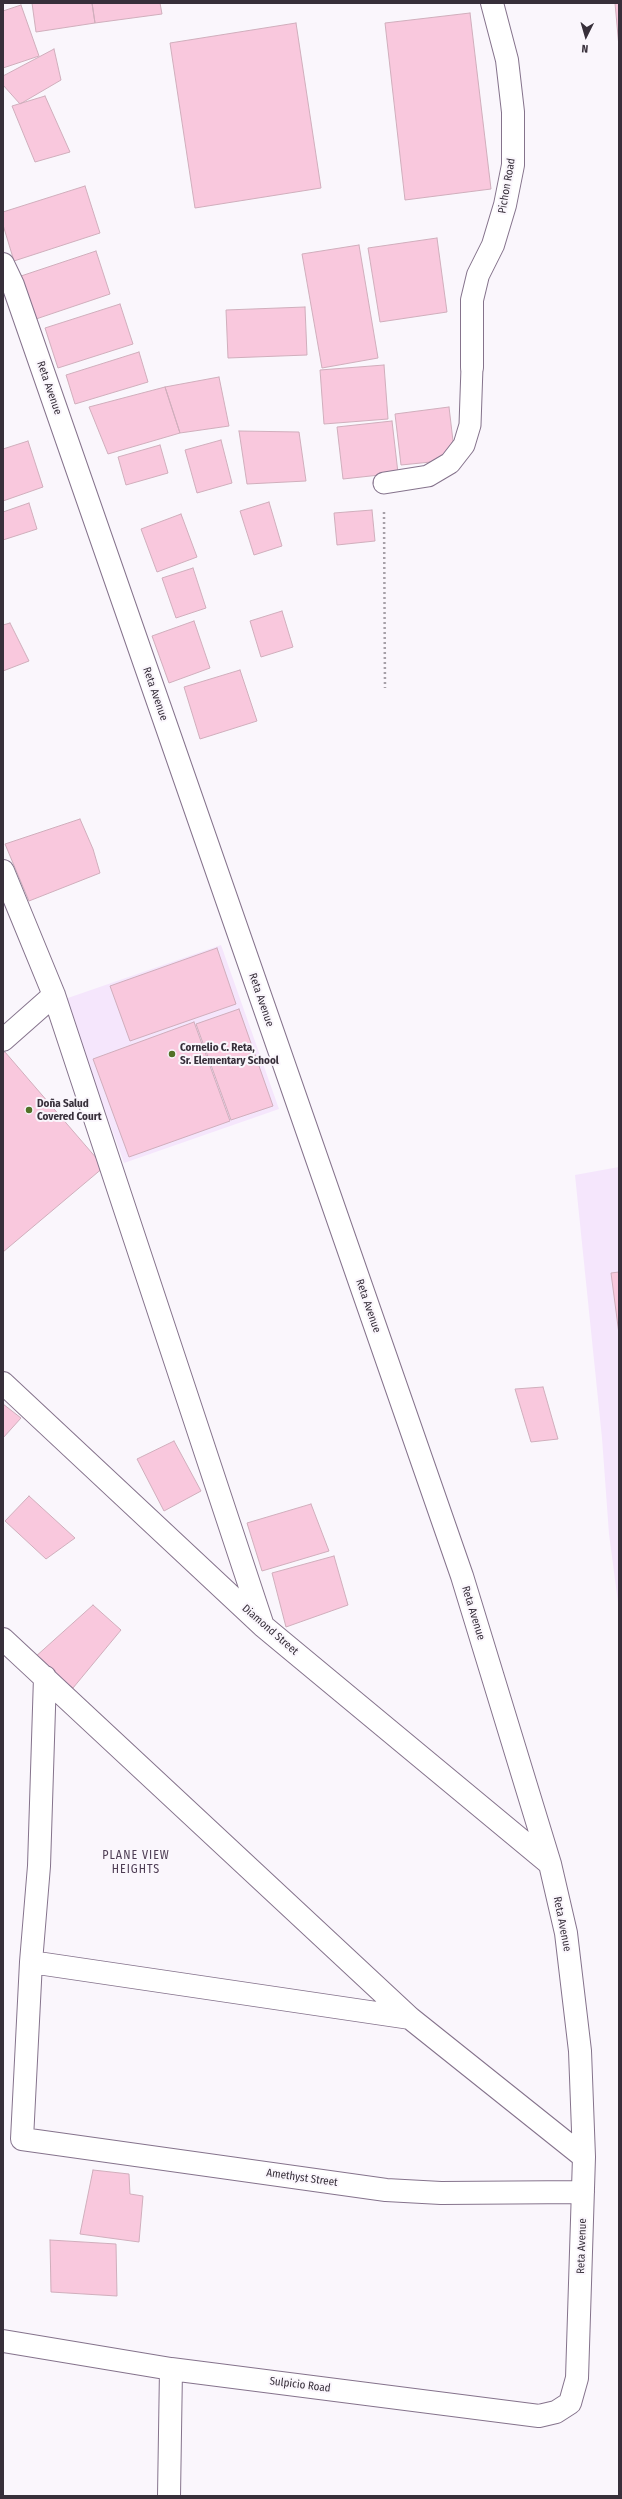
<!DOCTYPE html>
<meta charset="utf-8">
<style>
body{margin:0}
#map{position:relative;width:622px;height:2499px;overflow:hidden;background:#faf6fc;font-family:"Fira Sans Condensed",sans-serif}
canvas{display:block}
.frame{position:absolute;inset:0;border:4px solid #372f3a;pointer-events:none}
.north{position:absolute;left:566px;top:16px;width:40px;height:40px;-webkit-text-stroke:3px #faf6fc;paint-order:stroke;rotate:185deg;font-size:11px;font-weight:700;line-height:16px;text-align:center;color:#372f3a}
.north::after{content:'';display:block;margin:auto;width:14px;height:18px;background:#372f3a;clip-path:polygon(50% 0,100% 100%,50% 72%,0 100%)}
</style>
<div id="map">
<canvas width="622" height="2499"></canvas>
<div class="frame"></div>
<div class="north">N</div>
</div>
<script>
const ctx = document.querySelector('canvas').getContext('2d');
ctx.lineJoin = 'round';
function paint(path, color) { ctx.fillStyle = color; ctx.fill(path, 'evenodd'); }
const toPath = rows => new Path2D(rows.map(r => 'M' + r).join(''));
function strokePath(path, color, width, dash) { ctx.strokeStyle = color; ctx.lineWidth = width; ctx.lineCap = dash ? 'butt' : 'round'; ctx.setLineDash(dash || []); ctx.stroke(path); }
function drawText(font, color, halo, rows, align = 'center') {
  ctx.font = font + ' "Fira Sans Condensed",sans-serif'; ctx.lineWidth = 4; ctx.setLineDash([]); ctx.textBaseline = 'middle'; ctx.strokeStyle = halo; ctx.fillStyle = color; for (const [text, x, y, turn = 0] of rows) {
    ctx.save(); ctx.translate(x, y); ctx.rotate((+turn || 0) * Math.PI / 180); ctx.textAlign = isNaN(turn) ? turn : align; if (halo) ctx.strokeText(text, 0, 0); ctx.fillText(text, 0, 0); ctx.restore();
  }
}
paint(toPath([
 [221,945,279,1109,124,1163,65,999],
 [619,1167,619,1610,609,1534,602,1438,575,1175]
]), '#f5e6fc');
const building = toPath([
 [32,3,92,3,95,23,36,32,32,3],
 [92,3,160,3,162,14,95,23,92,3],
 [615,3,619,3,619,47,615,3],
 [21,5,39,56,3,68,3,11,21,5],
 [470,13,491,189,405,200,385,23,470,13],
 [296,23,321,188,195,208,170,43,296,23],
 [54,49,61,80,20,104,3,85,3,76,54,49],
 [45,96,70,152,35,162,12,106,45,96],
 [85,186,100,233,14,261,3,225,3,212,85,186],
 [437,238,447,312,380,322,368,248,437,238],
 [359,245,378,358,322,368,302,254,359,245],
 [96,251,110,294,36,319,21,276,96,251],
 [120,304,133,344,58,368,45,328,120,304],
 [305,307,307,355,228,358,226,310,305,307],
 [139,352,148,382,75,404,66,375,139,352],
 [384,365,388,419,324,424,320,370,384,365],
 [219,377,229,426,180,433,165,387,219,377],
 [165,387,180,433,108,454,89,407,165,387],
 [449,407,453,441,441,461,401,465,395,414,449,407],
 [392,421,398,473,343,479,337,427,392,421],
 [239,431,299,432,306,481,247,484,239,431],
 [221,440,232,483,197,493,185,450,221,440],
 [28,441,43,487,3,501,3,449,28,441],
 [160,445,168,473,126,485,118,457,160,445],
 [269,502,282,546,254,555,240,511,269,502],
 [29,503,37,529,3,540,3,512,29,503],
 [372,510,375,541,337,545,334,513,372,510],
 [181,514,197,557,157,572,141,529,181,514],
 [193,568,206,608,176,618,162,578,193,568],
 [282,611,293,647,261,657,250,621,282,611],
 [194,621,210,668,169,683,152,636,194,621],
 [10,623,29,661,3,671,3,625,10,623],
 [240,670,257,721,200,739,184,687,240,670],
 [80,819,93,849,100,873,29,901,5,844,80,819],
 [217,948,236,1004,130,1041,110,986,217,948],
 [239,1009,273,1106,231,1120,196,1024,239,1009],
 [194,1022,230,1121,129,1157,93,1059,194,1022],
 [5,1052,104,1167,3,1252,3,1053,5,1052],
 [619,1272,619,1334,611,1273,619,1272],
 [543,1387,558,1439,531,1442,515,1389,543,1387],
 [3,1404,21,1418,3,1438,3,1404],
 [174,1441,201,1491,164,1511,137,1459,174,1441],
 [29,1496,75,1538,46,1559,5,1521,29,1496],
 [311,1504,329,1551,262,1571,247,1523,311,1504],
 [334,1556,348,1605,286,1627,272,1573,334,1556],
 [93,1605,121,1630,73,1688,34,1658,93,1605],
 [93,2170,129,2174,130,2194,143,2196,139,2242,80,2234,93,2170],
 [50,2240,116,2244,117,2296,51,2292,50,2240]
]);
paint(building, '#f9c8dd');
strokePath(building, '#d0aebc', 1);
const lane = toPath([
 [384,483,428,476,450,463,464,445,470,425,472,367]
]);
const street = toPath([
 [3,264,13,285,462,1576,550,1864,566,1933,580,2051,584,2157,577,2378,570,2403,556,2412,539,2416,171,2369,3,2341],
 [472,367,472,300,478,275,493,245,505,205,513,165,513,112,507,60,492,3],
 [3,871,54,995,263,1626],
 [3,1040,54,995],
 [3,1383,263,1626,550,1864],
 [3,1639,410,2018,584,2157],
 [45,1677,39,1866,31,1962,22,2139,386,2190,441,2193,583,2192],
 [31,1962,410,2018],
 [169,2496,171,2369]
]);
strokePath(lane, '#85738c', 23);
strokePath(street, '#85738c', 24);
strokePath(toPath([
 [384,512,385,688]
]), '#a6a0a8', 2.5, [2, 3]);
strokePath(lane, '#fff', 21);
strokePath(street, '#fff', 22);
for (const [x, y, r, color] of [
 [172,1054,4,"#527127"],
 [29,1110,4,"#527127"]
]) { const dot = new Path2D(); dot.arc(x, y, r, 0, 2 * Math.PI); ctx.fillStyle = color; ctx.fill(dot); strokePath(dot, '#faf6fc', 1.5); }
drawText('11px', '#372f3a', '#faf6fc', [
 ["Pichon Road",507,186,-80],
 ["Reta Avenue",49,388,71],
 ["Reta Avenue",155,694,71],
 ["Reta Avenue",261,1000,71],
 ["Reta Avenue",368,1306,71],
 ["Reta Avenue",473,1613,73],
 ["Diamond Street",270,1630,41],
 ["Reta Avenue",562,1924,79],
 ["Amethyst Street",302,2178,8],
 ["Reta Avenue",582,2246,-88],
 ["Sulpicio Road",300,2385,7]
]);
drawText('bold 11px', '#372f3a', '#faf6fc', [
 ["Cornelio C. Reta,",180,1048],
 ["Sr. Elementary School",180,1061],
 ["Doña Salud",37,1104],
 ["Covered Court",37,1117]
], 'left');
ctx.letterSpacing = '1px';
drawText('12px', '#4e3d54', '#faf6fc', [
 ["PLANE VIEW",136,1856],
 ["HEIGHTS",136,1870]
]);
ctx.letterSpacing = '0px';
</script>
